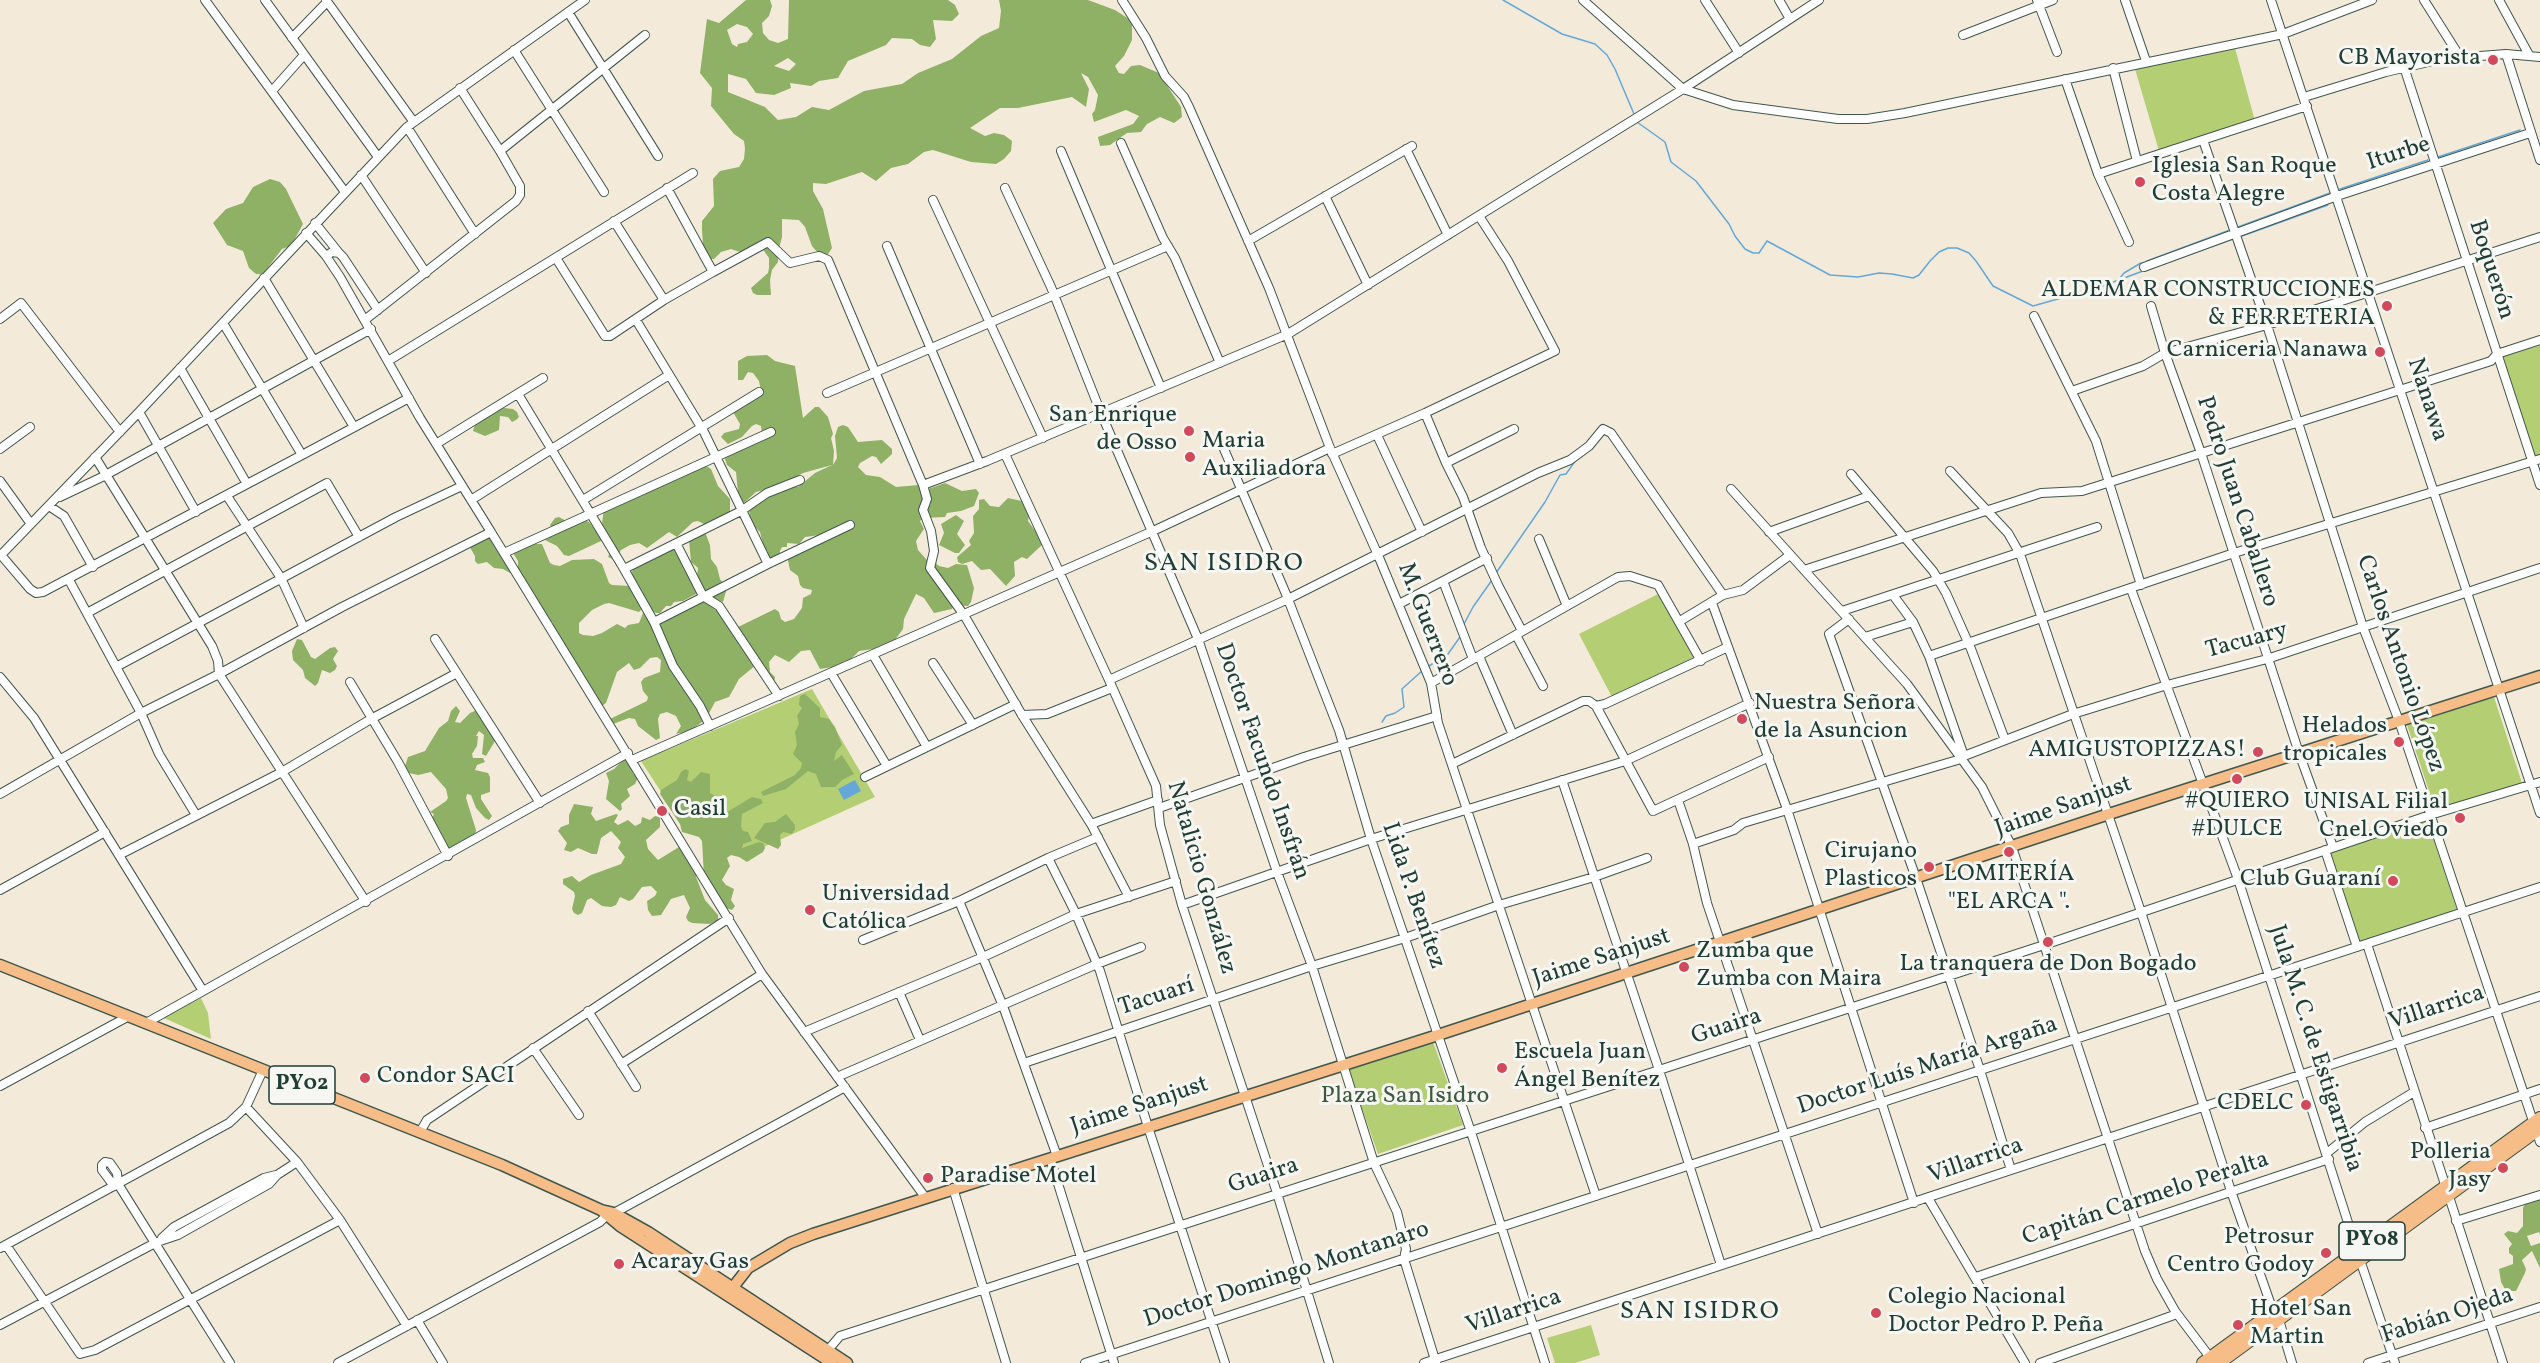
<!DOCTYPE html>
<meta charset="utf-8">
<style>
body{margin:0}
canvas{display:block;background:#f4eada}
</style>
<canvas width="2540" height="1363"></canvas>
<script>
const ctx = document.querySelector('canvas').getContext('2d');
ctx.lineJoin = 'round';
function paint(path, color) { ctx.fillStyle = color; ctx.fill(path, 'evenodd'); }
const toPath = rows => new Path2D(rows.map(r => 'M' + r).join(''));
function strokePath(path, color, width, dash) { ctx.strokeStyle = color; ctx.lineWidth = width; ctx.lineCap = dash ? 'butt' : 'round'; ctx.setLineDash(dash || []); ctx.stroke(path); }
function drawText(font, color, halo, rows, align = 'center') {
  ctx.font = font + ' Vollkorn,serif'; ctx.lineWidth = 6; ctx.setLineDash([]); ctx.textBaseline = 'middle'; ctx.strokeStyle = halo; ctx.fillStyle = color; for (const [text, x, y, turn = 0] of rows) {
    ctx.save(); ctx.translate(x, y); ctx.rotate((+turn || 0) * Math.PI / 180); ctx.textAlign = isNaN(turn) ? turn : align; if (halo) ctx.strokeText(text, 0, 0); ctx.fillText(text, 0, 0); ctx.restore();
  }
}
paint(toPath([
 [2235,48,2255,121,2159,151,2135,69],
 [2540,343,2540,455,2535,457,2501,355],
 [1660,593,1694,657,1613,699,1579,634],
 [812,689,875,797,746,855,721,804,667,801,641,761],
 [2494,697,2522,783,2435,809,2407,725],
 [2427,820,2457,910,2360,942,2330,852],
 [201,998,208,1013,211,1039,164,1018],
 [1433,1042,1463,1125,1378,1154,1348,1069],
 [1591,1325,1600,1355,1575,1363,1555,1363,1547,1338]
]), '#b4ce74');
paint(toPath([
 [746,0,770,0,772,6,769,16,762,23,763,33,769,40,778,43,788,39,789,0,948,0,955,5,959,14,952,21,933,20,936,39,930,47,920,45,912,39,892,38,886,45,848,61,838,78,819,81,811,86,790,83,791,88,774,95,756,93,746,79,728,74,728,92,765,107,778,120,796,117,812,107,829,110,864,91,902,84,918,73,952,59,981,36,999,28,1001,11,999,0,1088,0,1115,10,1132,21,1132,40,1124,56,1115,66,1119,73,1124,74,1131,66,1140,65,1159,73,1181,107,1182,117,1174,123,1160,117,1147,124,1141,132,1127,133,1110,145,1100,146,1098,137,1133,124,1139,116,1126,110,1094,122,1092,114,1095,110,1098,95,1088,77,1081,73,1089,89,1086,107,1072,97,1018,108,1000,108,970,128,985,136,994,133,1004,135,1012,141,1011,151,1004,159,996,164,971,162,933,150,924,152,908,164,891,168,876,181,862,172,826,184,813,183,813,191,823,209,832,248,827,256,818,253,812,246,805,227,799,220,782,219,782,237,778,252,778,262,772,270,770,280,771,295,757,295,753,293,751,288,768,273,769,268,769,258,764,251,758,244,740,252,731,249,721,252,714,259,704,259,702,230,702,221,714,206,713,179,720,171,739,167,744,159,745,149,744,141,734,134,711,106,712,88,700,73,707,19,719,23],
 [737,24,747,27,753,34,747,42,738,44,737,47,732,44,727,30],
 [788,58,796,64,789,71,774,66],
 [270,179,280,182,286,189,303,224,291,246,282,249,263,274,256,274,249,268,243,251,227,245,213,223,226,209,243,203,253,187],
 [767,355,775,361,795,366,803,418,815,407,819,407,828,417,833,434,831,438,834,451,833,465,837,458,835,436,838,427,843,425,848,427,858,442,882,440,892,449,892,454,881,464,876,457,872,456,860,463,858,467,866,475,880,477,896,487,919,485,928,489,945,483,962,491,976,489,979,493,974,506,961,511,947,513,945,517,924,518,920,521,924,529,916,541,918,550,927,560,932,560,939,566,948,568,956,564,967,565,974,588,971,602,968,606,954,605,952,609,934,613,924,598,916,594,904,619,903,629,895,640,873,649,859,651,849,661,845,661,839,666,820,669,810,650,801,651,789,662,775,655,769,662,770,672,775,677,774,684,756,665,739,679,729,697,715,702,706,719,690,731,676,734,681,726,676,716,667,712,660,714,658,719,660,738,656,740,638,726,635,719,629,718,613,724,610,719,647,701,648,697,643,691,641,682,644,678,660,672,661,660,657,657,650,658,640,668,634,670,629,663,617,672,606,703,602,706,551,627,553,623,546,617,529,585,522,578,518,570,518,561,513,553,532,544,542,544,550,563,554,565,560,566,572,560,594,559,602,564,609,583,612,585,631,586,642,609,639,612,609,603,604,604,592,610,579,623,579,633,583,635,593,636,602,633,617,624,625,628,628,625,639,623,643,613,655,617,704,600,736,628,775,609,779,612,781,619,785,622,794,619,802,608,803,598,811,594,812,590,803,588,800,585,798,576,790,570,787,556,836,531,828,530,820,535,805,537,799,544,787,543,787,547,782,547,780,551,779,561,765,560,768,552,763,545,760,532,751,523,749,510,757,499,781,493,788,486,798,487,815,473,832,465,803,473,777,487,756,492,744,503,739,502,736,472,727,465,724,456,762,435,761,426,756,424,752,426,742,437,728,444,721,437,724,433,739,429,740,424,733,412,761,391,759,381,753,373,748,372,743,380,738,380,738,361,747,356],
 [504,408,513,409,517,412,519,417,516,420,512,422,508,417,500,416,499,430,485,436,473,431,478,414],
 [701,463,711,469,718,486,730,499,730,515,706,525,698,521,693,522,677,537,669,532,647,548,639,543,630,545,621,550,617,557,613,559,608,557,613,544,602,523,604,509],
 [1008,498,1026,502,1030,511,1028,521,1036,532,1044,538,1044,543,1027,559,1022,557,1014,562,1015,576,1006,586,990,569,981,570,972,561,962,564,958,562,957,557,971,545,969,541,974,533,973,516,979,509,979,500,984,499,990,506,999,507],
 [956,515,964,521,957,534,965,545,959,553,955,553,939,545,944,533,941,524],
 [559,517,572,524,584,520,589,522,601,537,601,541,569,556,564,555,557,546,545,540,552,529,550,525,555,518],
 [705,532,710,545,711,559,717,567,720,579,727,588,723,602,704,593,697,576,698,568,691,562,689,540],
 [492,536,514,570,510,573,503,569,494,568,487,562,478,564,475,561,475,556,468,544,469,540,472,537],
 [673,547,677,549,697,590,696,594,683,601,674,602,671,606,666,606,660,613,656,613,652,611,630,576,634,568],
 [297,639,302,640,311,657,315,659,330,648,335,647,338,651,333,659,337,666,335,670,330,673,322,670,318,683,315,686,305,678,303,670,293,660,292,651],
 [805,694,820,708,820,717,829,719,835,727,842,745,836,752,834,761,842,755,854,774,842,780,835,787,821,787,816,774,808,771,786,789,763,796,761,792,795,775,801,768,802,763,793,754,797,745,795,732,799,724,797,716,802,708,799,705,800,696],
 [456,706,460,711,455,722,460,723,470,713,477,710,498,736,486,756,482,754,484,735,479,731,476,736,478,736,477,746,472,754,473,758,483,758,485,762,477,765,475,770,488,773,490,777,490,792,481,795,481,799,492,816,489,820,485,818,476,808,471,795,467,794,466,798,476,830,475,835,472,839,449,848,445,847,432,818,434,814,430,812,446,801,448,798,446,789,431,772,418,775,409,773,405,766,408,757,425,751,439,728,448,721,451,711],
 [624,759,631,766,633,774,639,775,635,784,627,789,630,796,621,804,622,809,620,811,606,799,609,781,606,773,614,769],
 [685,769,689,771,687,780,691,782,701,772,710,774,710,793,722,800,724,814,752,797,761,799,763,803,742,814,741,827,743,831,748,832,752,841,743,844,742,848,759,842,763,843,765,848,763,852,747,862,739,857,731,855,727,858,730,866,722,880,726,885,734,889,731,900,735,906,732,910,726,908,704,876,702,841,699,837,682,832,680,824,660,794,661,790,677,780,681,772],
 [574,804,593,807,591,814,596,821,616,814,618,815,614,822,618,825,628,820,635,826,641,823,642,817,650,820,655,816,660,817,660,827,646,840,648,849,658,860,679,847,694,855,698,864,696,877,705,900,718,915,718,920,710,924,692,923,688,921,686,917,690,908,684,895,671,899,661,915,652,916,648,910,647,901,655,896,657,892,651,886,642,887,633,899,629,901,620,897,616,905,611,907,602,906,591,898,587,900,582,913,578,915,574,913,572,909,575,896,574,892,563,884,563,879,572,876,579,882,591,875,621,864,625,857,618,848,621,842,611,831,601,838,597,854,592,854,578,848,571,852,564,850,567,843,558,831,561,827,569,824,569,815],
 [786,814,795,825,795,829,792,834,783,832,780,835,781,845,778,849,754,838,765,823,775,822],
 [2540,1198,2540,1235,2539,1232,2527,1236,2531,1246,2540,1243,2540,1268,2532,1251,2522,1260,2526,1269,2525,1273,2516,1291,2506,1291,2501,1282,2499,1269,2513,1264,2513,1256,2509,1253,2509,1248,2512,1244,2504,1234,2508,1231,2517,1233,2523,1226,2523,1208,2525,1204]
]), '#8fb166');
paint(toPath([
 [855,780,861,791,844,800,838,789]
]), '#63a8d8');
strokePath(toPath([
 [1503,0,1562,34,1595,44,1607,55,1615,69,1634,114],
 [1637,122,1665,142,1671,162,1696,181,1729,224,1735,236,1745,249,1753,253,1759,253,1767,241,1830,275,1858,277,1879,273,1892,274,1913,278,1919,275,1930,261,1939,252,1948,248,1957,248,1969,253,1976,261,1993,286,2033,306,2097,288,2143,271],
 [2438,157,2520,130],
 [2340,189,2428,160],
 [2238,227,2330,193],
 [2242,236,2328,205],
 [2147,261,2230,230],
 [2160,265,2233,239],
 [2120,278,2124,273,2141,263],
 [1496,573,1545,502,1560,475,1566,474,1576,460],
 [1464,624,1473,607,1492,580],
 [1429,666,1448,654,1460,637],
 [1382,722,1386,716,1395,713,1404,707,1402,689,1423,670]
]), '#63a8d8', 1.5);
const minor = toPath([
 [205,0,345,192],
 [265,0,378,157],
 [326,0,413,121],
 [1122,0,1146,38,1165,76,1184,97,1189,107,1269,288,1330,448,1378,555,1431,683,1438,723,1596,1196],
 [1583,0,1683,89,1733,105,1838,119,1867,119,1905,113,2283,34,2372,0],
 [1705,0,1739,53],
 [1779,0,1790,19],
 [2037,0,2057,52],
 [2125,0,2146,61],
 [2271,0,2540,813],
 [2424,0,2460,57],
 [2499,0,2529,55],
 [568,12,658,156],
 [1963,35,2053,0],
 [292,38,327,2],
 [514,50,604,192],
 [2506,54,2540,160],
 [2404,67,2540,485],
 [2113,68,2137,161],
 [2065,79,2098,174,2129,242],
 [272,91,304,55],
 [2304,97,2386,72,2441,59,2506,54,2540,57],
 [407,127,475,234],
 [2203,140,2267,325,2363,627,2399,721,2540,1142],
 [1121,143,1163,238,1175,258,1220,363],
 [1406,149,1448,235],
 [500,151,645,35],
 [1061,151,1161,388],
 [2098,174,2307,106],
 [361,175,426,273],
 [667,188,713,272,768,242,790,263,819,256,828,260,923,485,927,499,923,510,931,531,934,551,930,568,964,615,1022,715,1091,824,1129,897],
 [1005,188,1051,287,1101,413,1198,639,1277,872,1312,966,1374,1163,1397,1212,1406,1249,1404,1259,1436,1363],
 [1325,196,1368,285],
 [933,200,1043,438],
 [614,221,664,300],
 [315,223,339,253],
 [306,233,326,256,340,277,420,418,491,532],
 [1248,241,1412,146],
 [887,246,980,464],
 [326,256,332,252,339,253,343,257,378,310],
 [556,258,605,336,610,336,664,300,713,272],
 [2144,267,2337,196,2530,133],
 [264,278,354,427],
 [2151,306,2165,353,2201,453,2299,753,2333,847],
 [2034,316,2096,441,2141,585],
 [0,319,21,303,120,432],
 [366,319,516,201,520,195,520,186,500,151,460,88],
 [636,320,704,432,768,564],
 [388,361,693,173],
 [180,368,247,484],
 [2072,391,2143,366,2165,353,2267,325,2540,237],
 [827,393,1168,246],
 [518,394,624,569,654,622,673,666,700,706,710,726],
 [139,412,196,512],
 [1425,413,1446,463],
 [1514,429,1446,463,1463,497,1481,548,1498,585,1522,631],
 [1377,435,1422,532],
 [436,444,543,378],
 [0,449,30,427],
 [1224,449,1286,594,1339,730,1371,839,1471,1132,1545,1363],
 [1005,454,1109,680,1156,786,1160,825,1182,905,1277,1193,1329,1363],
 [1332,454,1425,413,1555,351,1508,261,1479,216],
 [302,455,409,398],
 [95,457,212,646,218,661,219,674,366,902],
 [1950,471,2008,533,2020,554,2141,912,2231,1191,2273,1311,2279,1320,2292,1363],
 [1851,474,1933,571,1946,593,1971,649,2005,740],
 [0,481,31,524],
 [923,485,987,461,1288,334,1683,89,1819,0],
 [1731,489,1907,684,1982,787,2012,847,2145,1251,2157,1279,2175,1311,2212,1360],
 [227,496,281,578,304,628],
 [60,497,102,477,371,329],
 [471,500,669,375],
 [583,500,759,392],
 [49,506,64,516,93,567],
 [1769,532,1869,496],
 [1539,539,1567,606],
 [677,545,703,596,719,606,779,696],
 [504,553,771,432],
 [1,555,30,589,36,593,43,592,302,455,223,323],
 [0,556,139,412,407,127,585,0],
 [624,569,741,511,767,493,800,480],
 [1804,570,2041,493,2082,491,2491,361,2497,354,2540,340],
 [69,580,141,713,159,754,196,815],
 [1443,581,1473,659],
 [2131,589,2238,879,2360,1260,2395,1363],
 [1712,603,1787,809,1914,1203],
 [1399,604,1487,558],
 [1842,611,2097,527],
 [87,613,327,483,359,537],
 [1849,619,1829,634,1916,878,1980,1070,2011,1170],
 [1680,621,1723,595,1743,590,1790,555],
 [654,622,768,564,850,525],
 [1516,635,1543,686],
 [1865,637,1913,622],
 [435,639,540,803],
 [873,655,927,747],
 [1479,656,1513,735],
 [1929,656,2234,553,2540,459],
 [933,663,973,725],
 [116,667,396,517,462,486],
 [831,673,887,766],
 [0,677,34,718,203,991],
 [1109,680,1288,599,1538,473,1570,460,1589,446,1603,429,1611,433,1723,595],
 [350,682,398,762,448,856],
 [1431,683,1618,577,1630,576,1658,585,1701,661],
 [1596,706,1653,811,1769,757],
 [1022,715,1047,714,1112,688],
 [1964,756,2073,714,2167,685,2267,659,2540,568],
 [632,760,1153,531,1330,448],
 [1452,764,1583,701,1589,701,1596,706,1605,704,1728,647],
 [865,777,1016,704],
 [1562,780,1659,1070,1721,1265],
 [0,794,141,713,219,674,342,607,491,532,762,974,925,1197],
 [1678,800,1693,844,1707,903,1818,1234],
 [1159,808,1304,757,1437,716],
 [1091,824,1158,800],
 [1693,844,1734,830,1743,823,1961,759,1964,756,1929,656,1913,622,1893,595],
 [2325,850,2357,947],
 [119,855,280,773,371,719,457,673],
 [1048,858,1076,914,1100,971,1148,1127,1225,1363],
 [0,890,105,832],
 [959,901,1003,1006,1057,1156],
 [1182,905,1371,839,1625,761,1750,703],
 [863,940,959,901,1048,858,1098,837],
 [2367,944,2503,1363],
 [899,992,920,1040],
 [588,1011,636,1087],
 [146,1023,628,753],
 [804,1032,983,957,1076,914,1176,881],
 [533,1048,579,1115],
 [1024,1063,1312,966,1405,938,1499,905,1594,877,1647,858],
 [621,1064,762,974],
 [837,1077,1097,964,1141,947],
 [0,1086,129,1016],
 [246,1107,297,1162,340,1220,407,1326],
 [2425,1128,2540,1089],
 [420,1132,427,1120,729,918],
 [2327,1153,2365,1122,2414,1092],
 [1050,1158,1114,1363],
 [114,1186,102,1170,102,1165,105,1162,110,1163,117,1173,118,1184,230,1363],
 [953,1188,1006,1363],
 [1928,1198,2025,1363],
 [614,1213,845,1087],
 [2456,1221,2540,1195],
 [162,1238,174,1227,264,1178,276,1175],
 [6,1245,80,1354,95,1350,340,1220],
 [0,1248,229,1123,246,1107,263,1070],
 [1976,1277,2329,1159],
 [417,1320,443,1363],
 [0,1325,157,1242,178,1235,269,1184,277,1175,297,1162],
 [828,1350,840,1336,2044,945,2430,815,2540,782],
 [338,1363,600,1222,606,1216],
 [1085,1363,2540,887],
 [1424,1363,2540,996],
 [2040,1363,2177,1314],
 [2368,1363,2540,1307]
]);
const major = toPath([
 [0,965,502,1165,601,1210,614,1213,648,1232,847,1363],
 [601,1210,620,1226,832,1363],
 [727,1295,748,1268,790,1243,813,1234,1438,1035,2109,814,2540,676]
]);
const highway = toPath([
 [2203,1363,2540,1118],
 [2219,1363,2540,1128]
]);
strokePath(minor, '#3f574d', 10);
strokePath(major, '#3f574d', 13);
strokePath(highway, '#3f574d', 14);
strokePath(minor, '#fff', 8);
strokePath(major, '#f7bd88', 10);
strokePath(highway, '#f7bd88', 12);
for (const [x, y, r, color] of [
 [2493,60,6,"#d1495b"],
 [2140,182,6,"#d1495b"],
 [2387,306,6,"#d1495b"],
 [2380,352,6,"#d1495b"],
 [1189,431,6,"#d1495b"],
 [1190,457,6,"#d1495b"],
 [1742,719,6,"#d1495b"],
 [2399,742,6,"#d1495b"],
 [2258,752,6,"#d1495b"],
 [2237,779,6,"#d1495b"],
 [662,811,6,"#d1495b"],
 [2460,818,6,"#d1495b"],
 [2009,852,6,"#d1495b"],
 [1929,867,6,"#d1495b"],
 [2393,881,6,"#d1495b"],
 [810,910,6,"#d1495b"],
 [2048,942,6,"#d1495b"],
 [1684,967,6,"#d1495b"],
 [1502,1068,6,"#d1495b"],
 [365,1078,6,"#d1495b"],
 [2306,1105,6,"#d1495b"],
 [2503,1168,6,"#d1495b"],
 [928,1178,6,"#d1495b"],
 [2326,1253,6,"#d1495b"],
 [619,1264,6,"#d1495b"],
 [1876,1313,6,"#d1495b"],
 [2238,1325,6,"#d1495b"]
]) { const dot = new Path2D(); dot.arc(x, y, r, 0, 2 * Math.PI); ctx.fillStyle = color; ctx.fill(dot); strokePath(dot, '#f6f6f2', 2); }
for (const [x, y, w] of [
 [302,1085,66],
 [2372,1241,66]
]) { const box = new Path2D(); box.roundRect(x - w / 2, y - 19, w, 38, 4.5); ctx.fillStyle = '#f6f6f2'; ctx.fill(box); strokePath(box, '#1f3d34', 1.5); }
drawText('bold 22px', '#1f3d34', null, [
 ["PY02",302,1085],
 ["PY08",2372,1241]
]);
drawText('24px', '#1f3d34', '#f6f6f2', [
 ["CB Mayorista",2481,60],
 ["Iglesia San Roque",2152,168,"left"],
 ["Costa Alegre",2152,196,"left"],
 ["ALDEMAR CONSTRUCCIONES",2375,292],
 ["& FERRETERIA",2375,320],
 ["Carniceria Nanawa",2368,352],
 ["San Enrique",1177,417],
 ["de Osso",1177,445],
 ["Maria",1202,443,"left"],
 ["Auxiliadora",1202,471,"left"],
 ["Nuestra Señora",1754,705,"left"],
 ["de la Asuncion",1754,733,"left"],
 ["Helados",2387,728],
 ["tropicales",2387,756],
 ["AMIGUSTOPIZZAS!",2246,752],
 ["#QUIERO",2237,803,"center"],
 ["#DULCE",2237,831,"center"],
 ["UNISAL Filial",2448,804],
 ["Cnel.Oviedo",2448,832],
 ["Casil",674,811,"left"],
 ["Cirujano",1917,853],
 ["Plasticos",1917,881],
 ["LOMITERÍA",2009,876,"center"],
 ["\"EL ARCA \".",2009,904,"center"],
 ["Club Guaraní",2381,881],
 ["Universidad",822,896,"left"],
 ["Católica",822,924,"left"],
 ["Zumba que",1696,953,"left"],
 ["Zumba con Maira",1696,981,"left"],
 ["La tranquera de Don Bogado",2048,966,"center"],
 ["Escuela Juan",1514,1054,"left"],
 ["Ángel Benítez",1514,1082,"left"],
 ["Condor SACI",377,1078,"left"],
 ["CDELC",2294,1105],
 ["Polleria",2491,1154],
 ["Jasy",2491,1182],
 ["Paradise Motel",940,1178,"left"],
 ["Petrosur",2314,1239],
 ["Centro Godoy",2314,1267],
 ["Acaray Gas",631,1264,"left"],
 ["Colegio Nacional",1888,1299,"left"],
 ["Doctor Pedro P. Peña",1888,1327,"left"],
 ["Hotel San",2250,1311,"left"],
 ["Martin",2250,1339,"left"]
], 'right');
drawText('24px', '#1f3d34', '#f6f6f2', [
 ["Iturbe",2399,155,-18],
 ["Boquerón",2490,270,72],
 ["Nanawa",2426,400,72],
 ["Pedro Juan Caballero",2236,502,72],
 ["M. Guerrero",1426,625,69],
 ["Tacuary",2247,642,-15],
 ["Carlos Antonio López",2399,664,71],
 ["Doctor Facundo Insfrán",1261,762,71],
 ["Jaime Sanjust",2064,808,-19],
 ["Natalicio González",1200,878,74],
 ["Lida P. Benítez",1412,896,71],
 ["Jaime Sanjust",1602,959,-18],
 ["Tacuarí",1157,998,-18],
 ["Villarrica",2437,1009,-18],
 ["Guaira",1727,1028,-18],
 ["Jula M. C. de Estigarribia",2314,1049,72],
 ["Doctor Luís María Argaña",1928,1067,-18],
 ["Jaime Sanjust",1140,1107,-18],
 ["Villarrica",1976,1162,-19],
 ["Guaira",1264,1177,-18],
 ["Capitán Carmelo Peralta",2146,1200,-18],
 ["Doctor Domingo Montanaro",1287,1276,-18],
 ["Villarrica",1514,1313,-18],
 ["Fabián Ojeda",2448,1317,-18]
]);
drawText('24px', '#3d5a41', '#f6f6f2', [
 ["Plaza San Isidro",1405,1098]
]);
ctx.letterSpacing = '1.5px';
drawText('26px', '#1f3d34', '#f6f6f2', [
 ["SAN ISIDRO",1224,565],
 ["SAN ISIDRO",1700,1313]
]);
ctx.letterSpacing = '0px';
</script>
